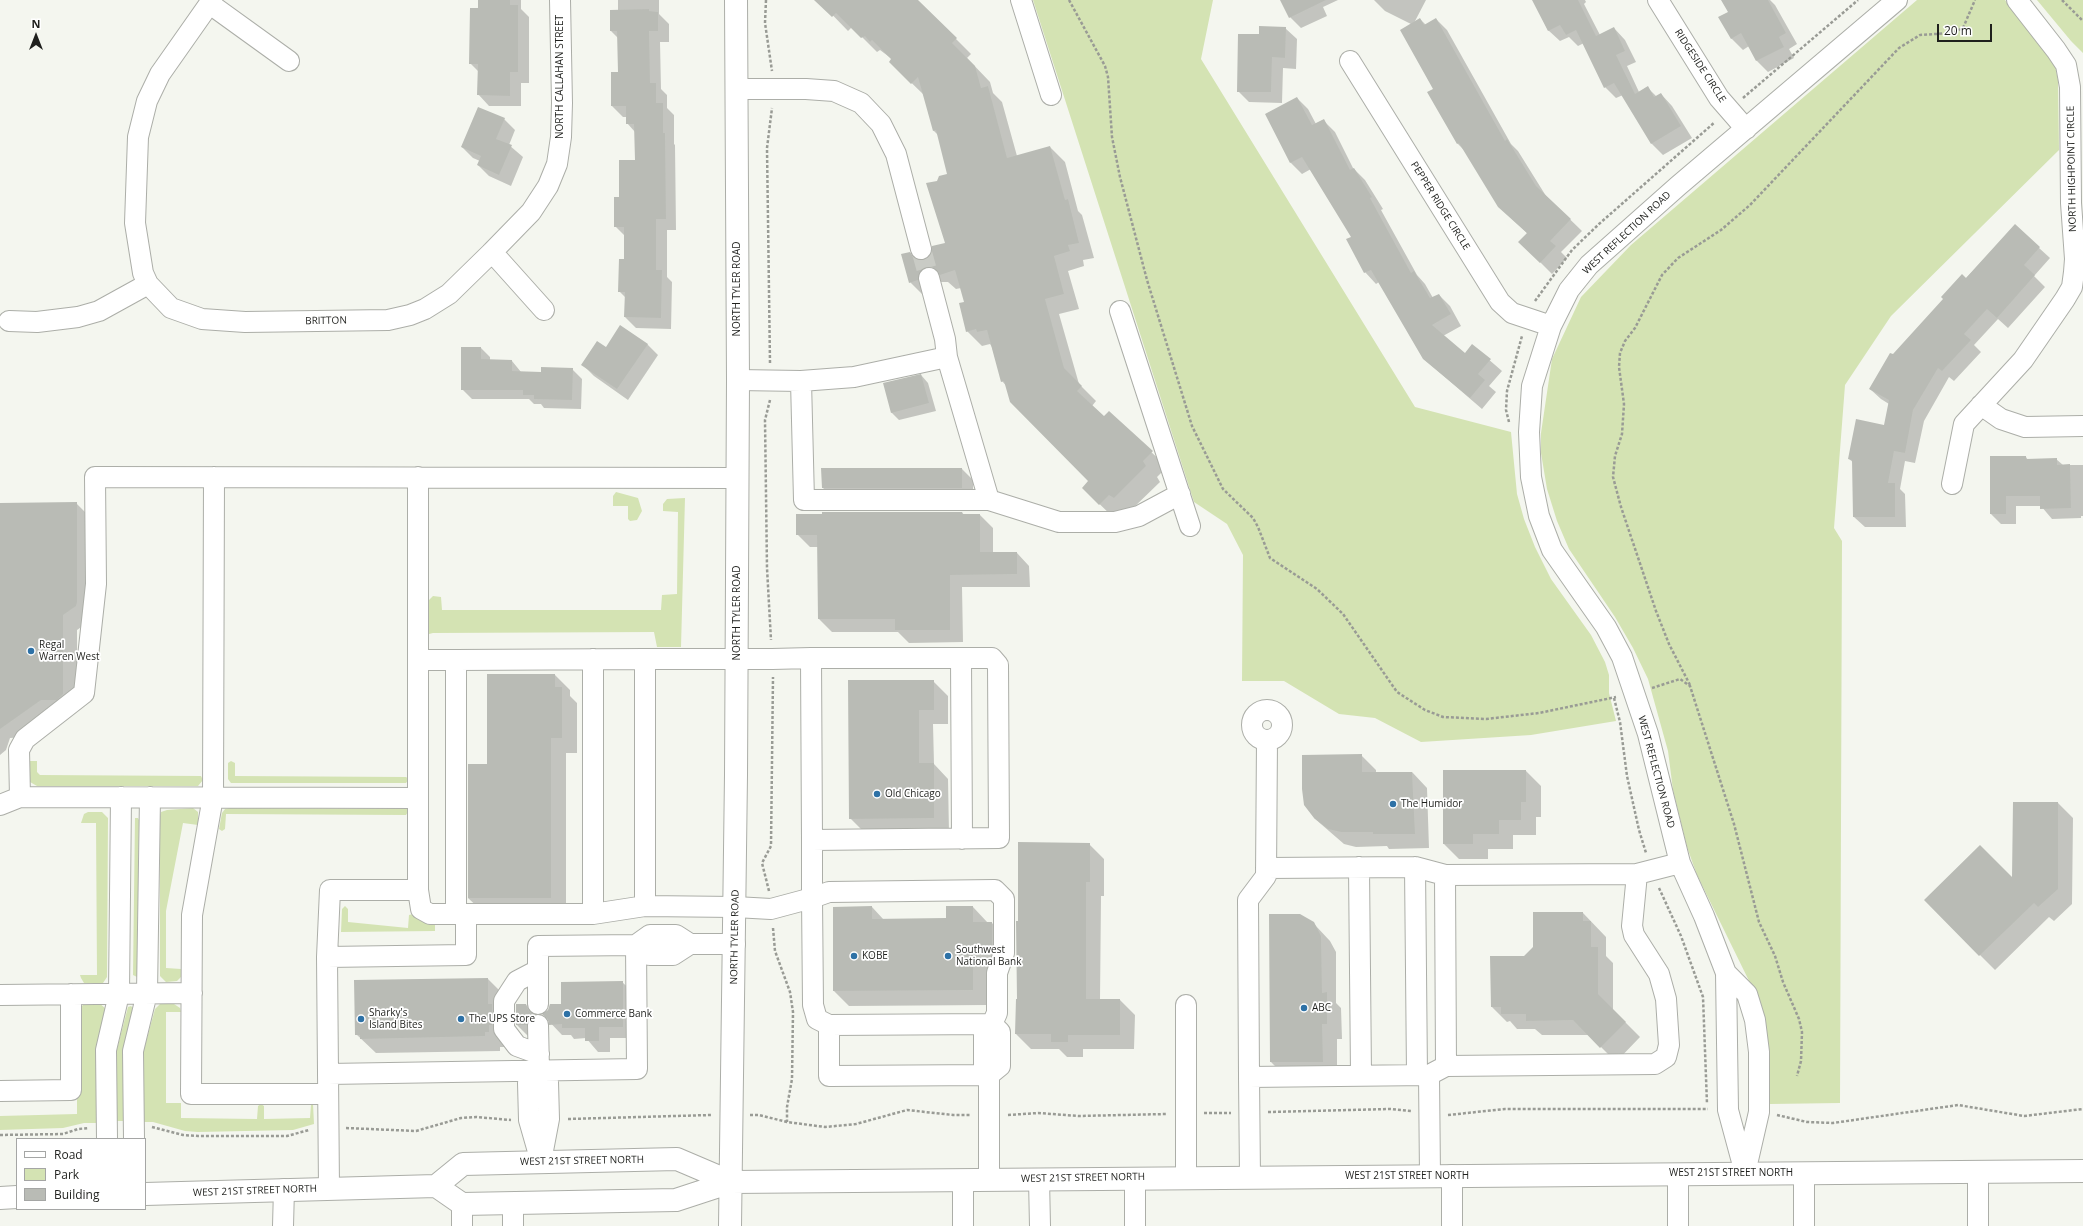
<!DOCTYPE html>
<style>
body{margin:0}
#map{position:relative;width:2083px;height:1226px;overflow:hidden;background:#f4f6ef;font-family:"Open Sans",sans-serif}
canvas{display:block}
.legend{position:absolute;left:16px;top:1138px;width:130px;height:72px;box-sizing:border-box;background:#fff;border:1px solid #a5a6a5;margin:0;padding:5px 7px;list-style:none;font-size:12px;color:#1f201d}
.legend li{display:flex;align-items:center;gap:8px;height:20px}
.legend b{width:20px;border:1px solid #a5a6a5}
.north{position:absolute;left:16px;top:16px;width:40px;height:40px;-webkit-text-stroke:3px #fff;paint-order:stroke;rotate:0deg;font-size:11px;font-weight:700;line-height:16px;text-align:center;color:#1f201d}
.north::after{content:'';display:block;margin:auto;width:14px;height:18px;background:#1f201d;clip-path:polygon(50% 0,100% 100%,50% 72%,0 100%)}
.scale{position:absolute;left:1937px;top:24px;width:55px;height:18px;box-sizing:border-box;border:2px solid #1f201d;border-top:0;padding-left:5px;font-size:12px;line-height:14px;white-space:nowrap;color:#1f201d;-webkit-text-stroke:3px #fff;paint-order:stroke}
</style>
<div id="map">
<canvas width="2083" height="1226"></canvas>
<ul class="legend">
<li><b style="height:5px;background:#fff"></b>Road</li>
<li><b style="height:11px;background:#d4e3b3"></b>Park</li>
<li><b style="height:11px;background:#b9bbb5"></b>Building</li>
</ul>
<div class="north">N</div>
<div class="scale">20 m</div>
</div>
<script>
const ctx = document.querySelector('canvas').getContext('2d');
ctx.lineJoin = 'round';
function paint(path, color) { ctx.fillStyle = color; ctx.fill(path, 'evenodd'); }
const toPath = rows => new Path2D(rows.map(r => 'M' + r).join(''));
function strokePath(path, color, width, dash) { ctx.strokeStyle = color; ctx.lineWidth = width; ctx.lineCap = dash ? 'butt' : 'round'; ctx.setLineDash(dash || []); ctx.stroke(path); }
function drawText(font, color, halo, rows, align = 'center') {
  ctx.font = font + ' "Open Sans",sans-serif'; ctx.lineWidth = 3.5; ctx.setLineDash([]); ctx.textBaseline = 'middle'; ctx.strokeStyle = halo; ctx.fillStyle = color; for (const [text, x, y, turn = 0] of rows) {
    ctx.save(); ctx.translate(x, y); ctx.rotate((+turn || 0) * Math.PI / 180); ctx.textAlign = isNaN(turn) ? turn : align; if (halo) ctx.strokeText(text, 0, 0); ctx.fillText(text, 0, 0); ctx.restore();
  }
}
paint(toPath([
 [1033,0,1213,0,1201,59,1415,407,1511,432,1517,494,1524,519,1535,547,1551,579,1591,635,1605,662,1609,675,1609,693,1616,721,1531,735,1421,742,1375,718,1339,714,1284,681,1242,681,1243,555,1227,524,1194,502],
 [1917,0,2005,0,2054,61,2058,80,2059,150,1891,316,1845,385,1834,528,1842,541,1840,1103,1770,1104,1764,1020,1753,989,1697,875,1687,847,1673,790,1668,751,1648,679,1633,648,1615,617,1569,549,1557,521,1547,489,1541,453,1541,433,1552,359,1581,297,1631,245],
 [2037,0,2083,0,2083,53,2071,41],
 [616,492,638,498,642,511,637,520,630,521,628,519,628,506,613,506,613,496],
 [685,498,681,647,657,647,654,632,433,633,429,634,429,600,433,596,441,597,442,610,661,610,662,595,677,594,678,512,663,511,663,504,667,499],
 [29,761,37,761,37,772,40,775,201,776,203,780,198,786,37,786,30,782,29,777],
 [231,761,235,763,235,776,406,777,409,779,406,783,231,783,228,779,228,763],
 [193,808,198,812,198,825,183,823,166,911,166,968,181,969,181,977,177,981,166,982,160,976,160,816,161,812,167,810],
 [229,808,407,809,409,810,406,815,226,814,225,829,222,831,219,829,222,813,225,809],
 [88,812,102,812,108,818,107,977,103,983,84,983,81,978,80,975,97,975,96,823,81,823,84,814],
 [135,818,138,818,139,820,137,977,133,975],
 [345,906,348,909,348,922,408,928,409,915,413,914,426,922,433,922,435,925,435,931,341,932,342,909],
 [85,1003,99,1003,105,1008,105,1016,97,1046,97,1123,84,1123,63,1128,0,1130,0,1116,77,1114,77,1100,82,1071,82,1006],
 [160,1004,174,1004,180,1008,181,1012,166,1012,166,1103,181,1103,181,1118,257,1119,258,1106,261,1104,264,1106,264,1119,310,1118,311,1105,313,1104,314,1124,293,1130,198,1132,185,1131,153,1122,143,1122,144,1049,155,1009],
 [131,1006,133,1008,123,1050,123,1121,117,1121,117,1049,128,1007]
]), '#d4e3b3');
paint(toPath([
 [479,0,521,0,521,9,529,17,529,83,521,83,521,106,489,106,478,94,479,72,470,63],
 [618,0,659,0,659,14,669,24,669,42,660,42,661,89,667,95,667,108,674,115,674,144,675,145,676,230,667,230,667,277,672,282,671,329,636,328,625,317,626,298,619,291,625,260,625,236,615,226,620,198,636,161,635,132,627,123,627,117,623,117,612,106,619,73,618,38,611,31,618,11],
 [818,0,917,0,971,54,967,58,990,82,993,93,1002,102,1017,156,1050,147,1065,162,1078,211,1082,215,1094,258,1083,260,1084,266,1068,271,1079,309,1059,314,1079,384,1096,401,1092,406,1104,418,1109,412,1167,467,1157,477,1160,482,1129,512,1124,509,1115,519,1083,488,1090,481,1002,381,992,347,990,344,982,346,967,331,965,302,961,288,956,289,948,282,941,282,925,297,910,282,910,253,915,259,924,261,946,244,938,182,949,175,938,135,934,131,925,96,890,62,892,59,880,50,877,52,852,27,848,31],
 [1281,0,1338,0,1323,7,1327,16,1301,28,1290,17],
 [1374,0,1426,0,1414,23,1420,19,1426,25,1436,19,1447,30,1511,144,1518,151,1546,196,1582,231,1561,252,1567,258,1552,274,1531,253,1528,234,1511,218,1467,153,1458,144,1435,89,1411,24,1385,11],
 [1533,0,1585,0,1586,2,1584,4,1600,35,1614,28,1625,40,1636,62,1627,66,1639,92,1647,87,1657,97,1661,94,1672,106,1692,138,1663,155,1652,144,1623,95,1616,98,1605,87,1584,43,1578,46,1569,37,1560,41,1548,30],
 [1722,0,1770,0,1775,5,1797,44,1789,49,1794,58,1768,72,1757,61,1749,46,1743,50,1731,38,1729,13],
 [1285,28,1297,39,1296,69,1283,68,1282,103,1249,102,1238,91,1260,36],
 [1297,98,1308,109,1316,124,1323,120,1335,132,1353,168,1365,180,1383,209,1381,210,1417,275,1425,284,1433,298,1439,295,1450,306,1461,326,1443,336,1465,354,1472,345,1502,371,1489,386,1496,392,1482,409,1424,359,1379,282,1376,284,1365,272,1352,237,1311,169,1302,174,1291,163,1266,114],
 [504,119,515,130,509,145,523,157,511,186,489,176,478,165,480,161,473,158,462,147],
 [2015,226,2050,258,2034,276,2045,287,2008,328,1998,319,1974,345,1981,352,1954,381,1949,377,1924,421,1915,463,1905,461,1900,489,1905,494,1906,527,1865,527,1854,517,1854,463,1849,459,1885,426,1889,404,1881,399,1870,389,1893,356],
 [647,344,658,355,628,400,594,376,583,365,606,348],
 [481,348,490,357,490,360,512,361,521,372,542,373,572,369,582,379,581,409,544,408,541,404,534,404,529,399,472,399,462,389],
 [921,375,928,383,936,411,899,420,892,413,884,384],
 [2026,457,2028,460,2056,459,2063,465,2083,465,2083,516,2081,516,2081,518,2052,519,2041,506,2016,506,2016,524,2001,524,1991,514],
 [822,469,962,469,973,480,973,499,834,499,823,488],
 [76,503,91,518,90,621,77,630,77,710,25,737,10,738,6,750,0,755,0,504],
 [962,512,964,515,980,515,993,528,993,553,1017,553,1029,566,1030,587,962,587,963,642,909,643,898,632,832,632,819,619,818,547,810,547,797,534],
 [555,675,570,690,570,696,577,703,577,753,566,753,566,913,484,913,468,898],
 [933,681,948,696,948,724,933,724,934,764,948,779,949,833,865,833,850,818],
 [1361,755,1376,770,1376,773,1412,772,1427,788,1429,848,1389,849,1387,846,1356,847,1344,844,1314,818],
 [1444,771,1526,771,1541,786,1541,817,1536,817,1536,835,1513,835,1513,849,1488,849,1488,859,1459,859,1444,844],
 [2014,803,2058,803,2073,818,2072,904,2054,921,2049,917,1995,970,1925,900,2013,879],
 [1089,844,1104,859,1104,896,1101,896,1100,1000,1120,1000,1135,1015,1134,1049,1083,1049,1083,1057,1067,1057,1059,1049,1031,1049,1016,1034,1019,922],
 [872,907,884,920,947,919,973,907,988,923,992,923,1007,938,1007,962,988,962,988,1005,849,1006,834,991],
 [1583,913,1606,937,1606,956,1613,963,1613,1010,1640,1037,1616,1062,1589,1035,1542,1035,1535,1029,1517,1029,1510,1021,1507,1022,1492,1007,1525,957],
 [1315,925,1330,941,1336,952,1336,1003,1341,1008,1342,1039,1337,1039,1337,1076,1286,1077,1271,1062],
 [488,979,503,994,504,1047,500,1047,500,1051,376,1053,356,1034],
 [622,982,634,993,634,1038,610,1038,610,1052,598,1052,586,1038,574,1039,571,1035,562,1035,543,1015,562,1005],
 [526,1005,537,1016,538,1036,528,1036,517,1025]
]), '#0003');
paint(toPath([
 [478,0,510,0,510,5,518,5,518,72,510,72,510,96,477,95,478,64,469,64,470,8,478,8],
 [814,0,918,0,957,38,952,43,975,66,981,88,988,86,1007,158,1050,146,1065,200,1068,199,1079,243,1068,245,1070,251,1054,256,1064,294,1045,299,1064,368,1082,386,1077,391,1104,416,1109,411,1153,451,1143,461,1146,466,1114,498,1109,495,1099,505,1082,488,1088,481,1010,402,1004,381,1001,382,987,330,977,332,976,329,966,332,959,303,964,302,955,270,940,275,932,267,926,267,921,270,918,280,909,283,901,254,910,252,913,257,924,260,929,257,932,246,945,243,926,183,937,181,939,176,947,174,936,130,933,131,918,77,911,84,889,62,891,59,872,40,870,42,865,36,861,38,836,13,832,17],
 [1280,0,1326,0,1289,18],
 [1532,0,1578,0,1596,36,1614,27,1625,51,1616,55,1635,94,1648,86,1654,97,1661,93,1681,126,1651,144,1614,83,1604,88,1576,30,1566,35,1560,25,1548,31],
 [1721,0,1768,0,1786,33,1779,37,1784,47,1756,61,1741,33,1731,39,1718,17,1728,12],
 [649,9,649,11,658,12,658,31,649,31,650,83,656,83,656,103,663,103,663,133,665,133,666,219,656,219,656,270,662,270,661,318,624,317,625,292,618,292,619,259,624,259,624,227,614,227,614,197,619,197,619,160,635,160,634,124,626,124,626,106,611,106,611,72,618,72,617,31,610,31,610,10],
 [1420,18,1424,25,1436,18,1505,141,1507,139,1536,186,1571,219,1550,241,1556,246,1540,263,1518,242,1527,233,1498,207,1459,143,1457,144,1427,92,1433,89,1400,30],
 [1259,26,1286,27,1285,58,1272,57,1271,92,1237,92,1238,34,1259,34],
 [1297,97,1312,125,1324,119,1350,170,1354,168,1372,197,1370,198,1411,273,1414,271,1430,298,1439,294,1451,314,1432,325,1465,353,1472,344,1491,359,1478,374,1485,380,1470,398,1423,359,1371,270,1364,273,1346,239,1351,237,1302,157,1290,163,1265,114],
 [478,107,505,118,496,139,512,145,499,175,477,165,481,156,461,147],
 [2015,224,2040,247,2024,265,2035,275,1997,318,1987,309,1964,334,1971,340,1942,371,1938,368,1913,410,1905,453,1894,451,1888,483,1895,483,1895,517,1853,517,1852,460,1848,459,1856,419,1884,425,1889,400,1869,389,1890,353,1893,354,1943,299,1941,297,1962,274,1966,278],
 [620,325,648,344,617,389,581,365,597,341,606,347],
 [461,347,481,347,481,359,512,360,512,371,541,372,541,367,573,368,572,400,534,399,534,395,523,395,523,390,461,390],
 [921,374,929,403,891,413,883,383],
 [1990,456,2026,456,2026,459,2057,458,2057,465,2070,464,2071,508,2040,509,2040,496,2006,496,2006,514,1990,514],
 [821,468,962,468,962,488,822,488],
 [77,502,77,602,76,606,63,615,63,694,57,700,41,700,0,729,0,503],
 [822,512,962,512,962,514,980,514,980,552,1017,552,1017,574,950,575,950,630,895,630,895,619,818,619,817,535,796,535,796,514,822,514],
 [487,674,555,674,555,687,562,687,562,738,551,738,551,898,468,898,468,764,487,764],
 [848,680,934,680,934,710,919,710,919,763,934,763,934,818,849,819],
 [1362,754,1362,772,1412,772,1415,834,1373,834,1373,832,1341,832,1328,829,1314,818,1304,805,1302,789,1302,755],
 [1443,770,1526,770,1526,802,1521,802,1521,820,1499,820,1499,834,1473,834,1473,844,1443,844],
 [2013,802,2058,802,2058,889,2038,907,2034,903,1979,956,1924,900,1980,845,2012,877],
 [1018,842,1090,843,1090,882,1086,882,1086,999,1120,999,1120,1035,1068,1035,1068,1042,1051,1042,1051,1034,1015,1034,1016,999,1017,999,1016,921,1018,921],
 [872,906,872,919,946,918,946,906,973,906,973,922,992,922,992,947,973,947,973,990,833,991,833,907],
 [1533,912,1583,912,1583,921,1591,921,1591,947,1598,947,1598,994,1626,1022,1600,1048,1573,1020,1526,1021,1526,1014,1501,1014,1501,1007,1491,1007,1490,956,1524,956,1533,947],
 [1269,914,1300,914,1314,922,1321,936,1322,993,1327,992,1327,1024,1322,1024,1323,1062,1270,1062],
 [488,978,488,1004,492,1004,492,1025,489,1025,489,1032,485,1032,485,1036,360,1039,360,1035,355,1035,354,980],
 [623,981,623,1027,599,1027,599,1041,585,1041,585,1028,562,1028,562,1024,549,1025,548,1019,542,1014,548,1010,550,1004,561,1004,561,982],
 [516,1004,526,1004,528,1010,534,1015,528,1019,527,1025,516,1025]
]), '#b9bbb5');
strokePath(toPath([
 [921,249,929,278]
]), '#c9cbc5', 20, [20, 10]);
const minor = toPath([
 [212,0,160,74,147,101,138,137,135,223,143,273,148,284,171,308,202,319,245,322,388,320,410,315,425,309,449,294,492,252,531,212,548,186,557,164,561,137,562,103,560,0],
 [1021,0,1051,95],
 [1658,0,1719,98,1746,129],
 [210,4,289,61],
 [1350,61,1500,302,1512,313,1551,326],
 [736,89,806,89,834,91,861,103,881,124,896,154,921,249],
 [492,252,544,310],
 [1120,311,1190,526],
 [9,321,37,322,78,317,99,311,148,284],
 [738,380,801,381,854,377,947,357],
 [801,381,804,500,989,500,947,357,945,339,929,278],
 [1981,405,2001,419,2025,427,2083,426],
 [214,477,213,797,192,915,191,1094,328,1094],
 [1952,484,1964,424,2023,360,2065,299,2072,287,2074,272,2075,259,2071,203,2070,87,2066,65,2056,50,2017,0],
 [989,500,1059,522,1115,522,1139,516,1180,494],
 [811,658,812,840,999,838,998,665,992,658,811,658,772,659,645,659,456,660,456,914,593,914,645,906,735,907,771,909,812,898,812,840],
 [961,658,962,839],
 [593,659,593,914],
 [645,659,645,906],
 [418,660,456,660],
 '1252 725a15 15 0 1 1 30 0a15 15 0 1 1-30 0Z',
 [20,797,418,798,418,477],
 [0,805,20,797,19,750,25,739,84,693,96,584,95,477,738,478],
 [1359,867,1361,1075],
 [1415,867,1417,1075],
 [1266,868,1415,867,1445,875],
 [418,890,421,909,430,914,456,914],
 [636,945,650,935,676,935,690,944],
 [327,957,466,955,466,914],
 [538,970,517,981,504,1001,504,1029,517,1046,539,1054],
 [1726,973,1704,916,1680,863,1648,734,1622,657,1606,627,1552,550,1539,516,1531,477,1529,432,1532,386,1551,326,1569,290,1589,265,1678,186,1897,0],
 [1726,973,1747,994,1755,1020,1759,1052,1759,1112,1745,1173,1728,1110,1726,973],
 [0,995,192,993],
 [538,1004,538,946,636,945,650,955,673,955,690,944,735,944],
 [1186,1005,1186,1177],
 [538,1025,539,1070,528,1083,529,1120,541,1162],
 [829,1025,829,1076,989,1075,1000,1066,1000,1032,992,1024,829,1025,817,1019,813,1005,812,898,829,892,995,890,1004,899,1004,953,997,973,997,1013,992,1024,984,1032,984,1067,989,1075,989,1179],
 [1446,1066,1655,1064,1666,1057,1669,1045,1666,999,1659,974,1634,935,1632,926,1637,874],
 [539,1070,548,1082,549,1119,542,1156],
 [328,1074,637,1069,636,945],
 [1249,1077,1248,900,1266,876,1267,740],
 [0,1091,71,1090,71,994],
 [107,1139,106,1050,119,994,121,797],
 [134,1139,133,1051,147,993,150,797],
 [1678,1174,1678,1226],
 [1452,1175,1452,1226],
 [1430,1176,1429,1075,1446,1066,1445,875,1637,874,1680,863],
 [1250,1177,1249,1077,1429,1075],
 [1135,1178,1135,1226],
 [1039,1179,1040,1226],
 [963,1180,963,1226],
 [329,1188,327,957,330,890,418,890,418,798],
 [513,1203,513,1226],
 [283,1226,284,1189],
 [462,1226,462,1204],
 [1804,1226,1804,1173],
 [1978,1226,1978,1172]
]);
const major = toPath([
 [436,1186,463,1164,677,1159,731,1182],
 [145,1194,436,1186,462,1204,676,1200,731,1182,2083,1171],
 [0,1198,17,1197],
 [730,1226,736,775,738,380,736,0]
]);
strokePath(minor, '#acaea8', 22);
strokePath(major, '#acaea8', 24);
strokePath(toPath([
 [766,0,765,23,772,71],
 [1069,0,1105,66,1108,77,1112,137,1120,177,1147,280,1192,426,1223,489,1253,518,1258,527,1270,558,1317,589,1343,614,1397,692,1425,710,1443,717,1486,719,1539,713,1616,697],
 [2062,0,2083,21],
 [1743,98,1858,0],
 [1535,301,1572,250,1599,224,1715,122],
 [770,363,767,148,772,108],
 [770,400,765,420,767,568,771,640],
 [1509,422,1506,410,1507,391,1522,336],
 [1690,685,1669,644,1656,611,1621,507,1613,477,1615,456,1622,434,1624,404,1619,367,1620,353,1625,341,1635,328,1662,275,1678,258,1721,230,1750,205,1899,48,1920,35,1952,33,1963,28,1975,0],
 [1652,688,1680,679,1690,686,1734,824,1759,922,1775,956,1783,982,1799,1019,1802,1032,1801,1061,1797,1076],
 [1614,698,1620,722,1627,776,1639,830,1646,853],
 [1659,888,1681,936,1703,997,1707,1104],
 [769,891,762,863,771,846,773,677],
 [773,928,775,951,790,992,793,1012,792,1079,787,1107,787,1122],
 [1268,1112,1390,1109,1411,1111],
 [1204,1113,1231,1113],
 [750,1115,759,1115,787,1122,825,1127,856,1124,907,1110,953,1115,971,1115],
 [1008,1115,1038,1113,1079,1116,1167,1114],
 [1448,1115,1505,1109,1708,1109],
 [1777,1115,1807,1122,1833,1123,1958,1105,2024,1116,2083,1109],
 [568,1119,711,1115],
 [152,1127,183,1135,198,1136,287,1136,309,1130],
 [346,1128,416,1131,461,1118,476,1117,511,1120],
 [0,1135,63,1134,78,1129,89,1128]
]), '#999b95', 2.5, [3, 2]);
strokePath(minor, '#fff', 20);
strokePath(major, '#fff', 22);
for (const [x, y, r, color] of [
 [31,651,4,"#2d71a6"],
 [877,794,4,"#2d71a6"],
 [1393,804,4,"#2d71a6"],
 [854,956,4,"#2d71a6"],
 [948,956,4,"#2d71a6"],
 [1304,1008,4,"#2d71a6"],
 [567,1014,4,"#2d71a6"],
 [361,1019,4,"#2d71a6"],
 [461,1019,4,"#2d71a6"]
]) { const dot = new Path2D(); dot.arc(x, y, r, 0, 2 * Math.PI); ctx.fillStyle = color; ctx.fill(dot); strokePath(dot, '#fff', 1.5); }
drawText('10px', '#1f201d', '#fff', [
 ["RIDGESIDE CIRCLE",1700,66,57],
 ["NORTH CALLAHAN STREET",560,77,-90],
 ["NORTH HIGHPOINT CIRCLE",2072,169,-91],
 ["PEPPER RIDGE CIRCLE",1440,206,58],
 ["WEST REFLECTION ROAD",1627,233,-43],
 ["NORTH TYLER ROAD",737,289,-90],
 ["BRITTON",326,321,-1],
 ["NORTH TYLER ROAD",737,613,-90],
 ["WEST REFLECTION ROAD",1656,772,75],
 ["NORTH TYLER ROAD",735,937,-89],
 ["WEST 21ST STREET NORTH",582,1161,-1],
 ["WEST 21ST STREET NORTH",1731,1173],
 ["WEST 21ST STREET NORTH",1407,1176],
 ["WEST 21ST STREET NORTH",1083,1178,-1],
 ["WEST 21ST STREET NORTH",255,1191,-2]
]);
drawText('10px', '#1f201d', '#fff', [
 ["Regal",39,645],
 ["Warren West",39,657],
 ["Old Chicago",885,794],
 ["The Humidor",1401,804],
 ["Southwest",956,950],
 ["National Bank",956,962],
 ["KOBE",862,956],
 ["ABC",1312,1008],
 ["Sharky's",369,1013],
 ["Island Bites",369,1025],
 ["Commerce Bank",575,1014],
 ["The UPS Store",469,1019]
], 'left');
</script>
